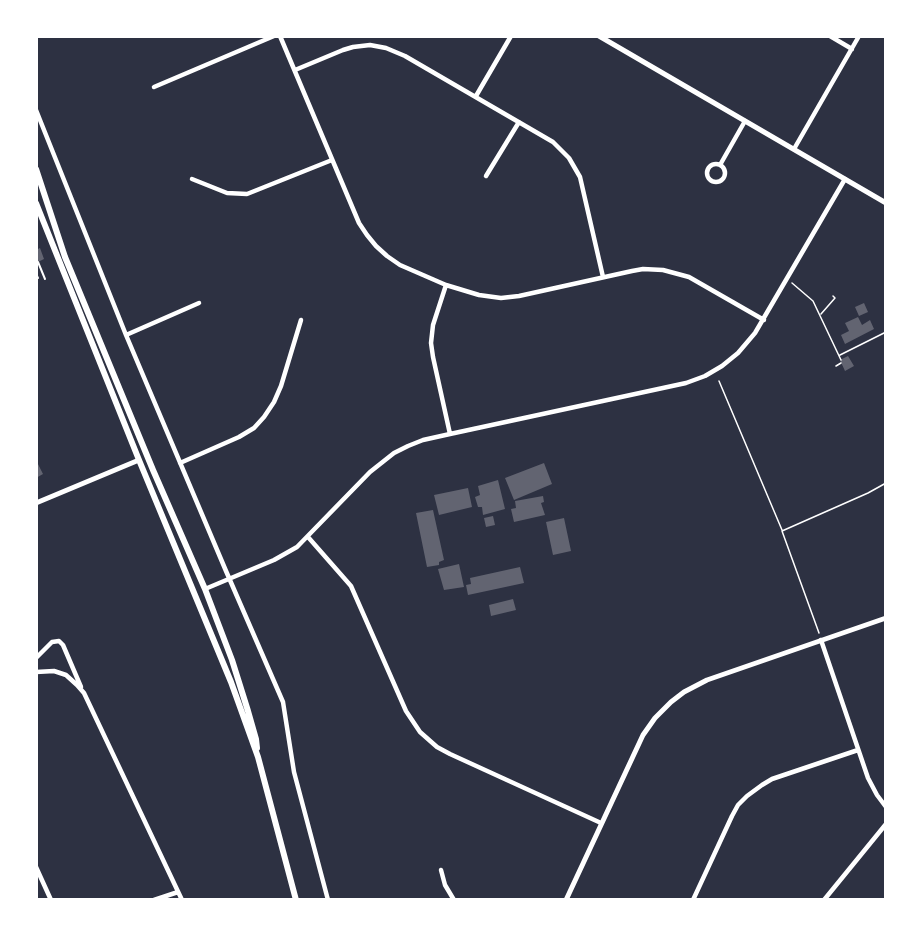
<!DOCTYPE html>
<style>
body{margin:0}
#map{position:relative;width:922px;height:936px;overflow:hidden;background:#2d3142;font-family:"Source Sans 3",sans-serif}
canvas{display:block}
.frame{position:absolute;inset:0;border:38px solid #fff;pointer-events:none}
</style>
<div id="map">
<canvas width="922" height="936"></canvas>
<div class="frame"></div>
</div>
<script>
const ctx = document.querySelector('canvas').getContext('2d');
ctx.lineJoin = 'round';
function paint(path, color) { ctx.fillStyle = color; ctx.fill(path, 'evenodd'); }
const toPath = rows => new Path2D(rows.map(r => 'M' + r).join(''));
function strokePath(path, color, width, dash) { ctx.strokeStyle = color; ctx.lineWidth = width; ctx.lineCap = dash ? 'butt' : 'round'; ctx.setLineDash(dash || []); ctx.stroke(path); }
paint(toPath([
 [40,248,44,259,36,263,36,250],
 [864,303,868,312,859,316,855,307],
 [858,317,862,325,870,320,874,329,845,344,841,335,849,331,845,323],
 [848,356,854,366,845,371,840,360],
 [36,460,43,474,36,478],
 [544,463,552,484,514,500,505,478],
 [498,480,505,509,483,515,482,507,478,507,475,497,480,495,478,486],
 [468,488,472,507,439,515,434,495],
 [543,496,544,502,541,503,545,515,514,522,511,509,516,508,515,501],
 [433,510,444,560,439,562,439,565,427,567,416,513],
 [493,516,495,525,486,527,484,518],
 [564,518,571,551,553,555,546,522],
 [459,564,464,587,444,590,438,569],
 [520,567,524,583,468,595,466,585,471,584,470,578],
 [513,599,516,610,491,616,489,605]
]), '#626471');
strokePath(toPath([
 [792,283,813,301,841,360],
 [821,314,835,298,833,296],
 [840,355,886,332],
 [836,366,841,363],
 [719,381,782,530],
 [819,633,782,531,868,493,886,483]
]), '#fff', 1.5);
strokePath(toPath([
 [38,262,45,279],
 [36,274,38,278]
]), '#fff', 2);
strokePath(toPath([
 [280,36,359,223,367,235,376,246,387,256,400,265,446,285,479,295,501,298,519,296,632,271,643,269,663,270,689,277,764,320],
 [830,36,852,49],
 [295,70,343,50,353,47,370,45,386,48,405,56,553,142,569,158,580,177,603,277],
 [154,87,274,36],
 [476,96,511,36],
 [36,110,126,335,226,571,283,702,294,772,328,900],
 [794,149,859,36],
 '707 173a9 9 0 1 1 18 0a9 9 0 1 1-18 0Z',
 [720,165,745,121],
 [486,176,519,122],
 [192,179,227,193,247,194,332,160],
 [446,285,433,325,431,343,433,357,450,434],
 [126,335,199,303],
 [180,463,239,437,254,428,264,417,274,402,281,386,301,320],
 [308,537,351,586,406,711,420,732,437,747,450,754,601,823],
 [205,589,274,560,297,547,370,472,394,453,408,446,423,440,450,434,686,383,705,376,722,366,738,353,755,333,845,179],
 [821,640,868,778,877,795,886,807],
 [36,658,52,642,59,641,63,645,81,687],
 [36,672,54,671,66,675,77,685,84,693,182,900],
 [36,867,51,900],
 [441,870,445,885,454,900],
 [154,900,178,892],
 [693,900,732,816,738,805,747,796,762,785,772,779,858,750],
 [824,900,886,824]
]), '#fff', 4.5);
strokePath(toPath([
 [599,36,886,203],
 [36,503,139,460],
 [566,900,643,735,655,718,671,702,684,692,707,680,886,618]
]), '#fff', 5);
strokePath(toPath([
 [36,169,65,257,153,470,205,589,232,660,248,711,256,739,257,748],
 [36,203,139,460,231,682,258,757,296,900]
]), '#fff', 6);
</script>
